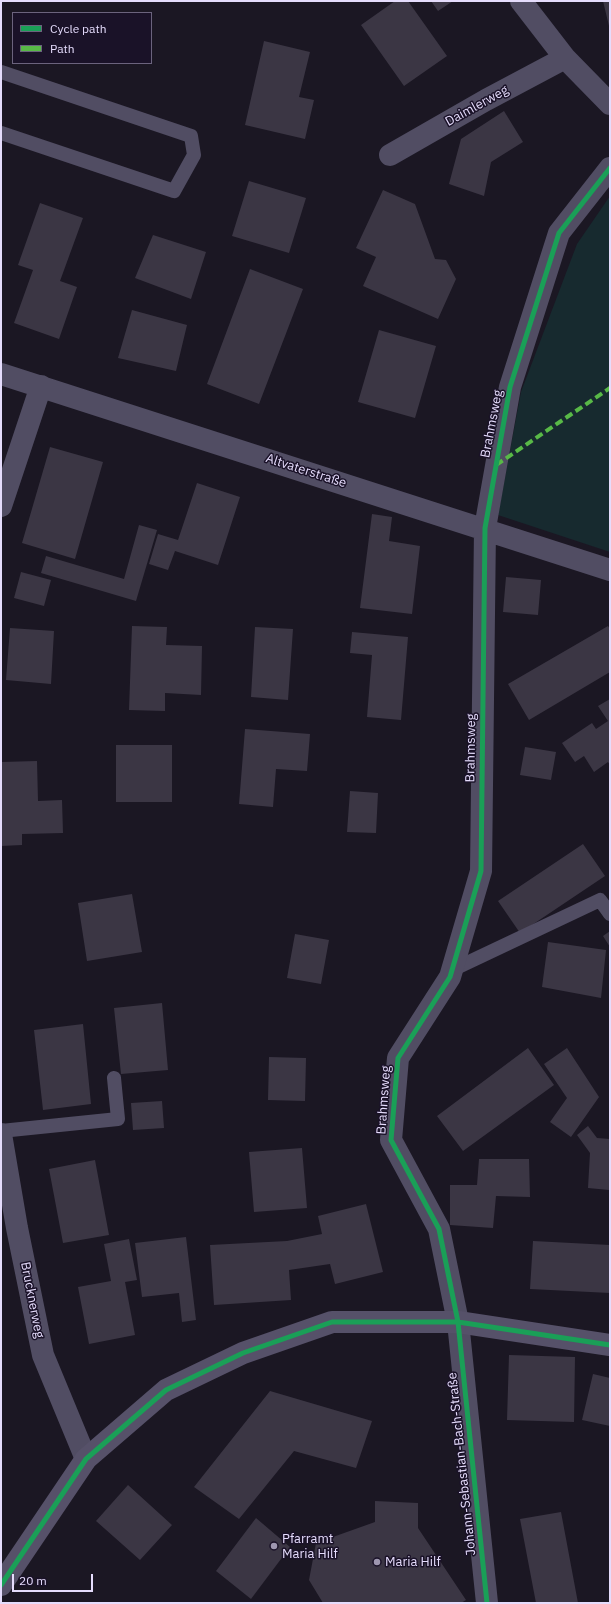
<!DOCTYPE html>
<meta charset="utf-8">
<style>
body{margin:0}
#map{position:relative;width:611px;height:1604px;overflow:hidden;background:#1b1723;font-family:"IBM Plex Sans",sans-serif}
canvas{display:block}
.frame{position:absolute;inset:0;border:2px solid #e5dcfc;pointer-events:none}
.legend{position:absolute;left:12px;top:12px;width:140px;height:52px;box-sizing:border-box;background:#1a1228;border:1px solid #6b637d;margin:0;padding:5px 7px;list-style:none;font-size:12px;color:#e5dcfc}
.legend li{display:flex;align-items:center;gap:8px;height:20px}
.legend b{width:20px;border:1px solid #6b637d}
.scale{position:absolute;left:12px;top:1574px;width:81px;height:18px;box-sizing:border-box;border:2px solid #e5dcfc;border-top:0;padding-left:5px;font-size:12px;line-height:14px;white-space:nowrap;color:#e5dcfc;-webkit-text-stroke:3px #1a1228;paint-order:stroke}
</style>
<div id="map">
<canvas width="611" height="1604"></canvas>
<div class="frame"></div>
<ul class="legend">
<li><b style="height:5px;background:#1a9f57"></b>Cycle path</li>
<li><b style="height:5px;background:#58b947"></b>Path</li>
</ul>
<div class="scale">20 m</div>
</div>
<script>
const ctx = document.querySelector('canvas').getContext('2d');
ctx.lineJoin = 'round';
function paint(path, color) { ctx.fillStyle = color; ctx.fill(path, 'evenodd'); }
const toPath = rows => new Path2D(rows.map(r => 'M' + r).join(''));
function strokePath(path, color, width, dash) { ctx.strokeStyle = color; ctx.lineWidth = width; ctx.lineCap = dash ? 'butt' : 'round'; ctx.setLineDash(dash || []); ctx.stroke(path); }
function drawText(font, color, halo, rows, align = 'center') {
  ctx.font = font + ' "IBM Plex Sans",sans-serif'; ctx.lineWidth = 3; ctx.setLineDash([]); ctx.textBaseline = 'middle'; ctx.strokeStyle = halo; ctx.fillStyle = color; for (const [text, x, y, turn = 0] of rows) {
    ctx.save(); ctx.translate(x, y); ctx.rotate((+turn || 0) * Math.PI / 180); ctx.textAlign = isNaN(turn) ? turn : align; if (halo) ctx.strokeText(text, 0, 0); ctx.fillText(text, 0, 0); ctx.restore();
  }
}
paint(toPath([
 [610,196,610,552,498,515,521,392,577,244]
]), '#172a2f');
paint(toPath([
 [395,1,408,1,447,56,404,86,361,25],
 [431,1,453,1,438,11],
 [603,1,610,1,610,26,609,26],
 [264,41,310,52,299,97,314,100,305,139,245,125],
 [504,111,523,142,491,162,484,196,449,184,461,139],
 [249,181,306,198,289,253,232,236],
 [383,190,415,204,435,259,446,260,456,279,438,319,363,286,376,257,356,248],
 [40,203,83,218,60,281,77,287,59,339,14,323,33,270,18,265],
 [153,235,206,252,191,299,135,278],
 [250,269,303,289,259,404,207,384],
 [132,310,187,325,176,371,118,358],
 [379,330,436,346,415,418,358,402],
 [50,447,103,462,75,559,22,543],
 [197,483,240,497,218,565,175,551,168,570,149,564,158,534,178,540],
 [372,514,392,517,389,541,420,546,412,614,360,608],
 [139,525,157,530,136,601,41,573,46,556,124,579],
 [21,572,51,580,44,606,14,598],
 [506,577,541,580,538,615,503,612],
 [132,626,167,627,166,645,202,646,201,695,165,693,165,711,129,710],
 [608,626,610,629,610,672,529,720,508,684],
 [255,627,293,629,288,700,251,697],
 [10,628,54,631,51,684,6,680],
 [352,632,408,637,401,720,367,717,372,655,350,653],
 [610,699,610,765,608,762,594,772,584,756,575,762,562,743,592,723,596,729,608,721,598,706],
 [245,729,310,734,307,771,276,769,273,807,239,804],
 [116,745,172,745,172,802,116,802],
 [525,747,556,752,551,780,520,775],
 [37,761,38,801,62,800,63,833,22,834,22,845,1,846,1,762],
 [350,791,378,793,376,833,347,832],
 [583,844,605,876,520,933,498,901],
 [132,894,142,952,87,961,78,903],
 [610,931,610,947,603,936],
 [295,934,329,940,321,984,287,978],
 [548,942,606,950,601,998,542,987],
 [162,1003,168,1070,121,1074,114,1008],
 [83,1024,91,1104,43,1110,34,1030],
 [528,1048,554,1085,463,1151,437,1116],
 [567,1048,599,1097,571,1137,550,1122,567,1098,544,1064],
 [269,1057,306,1058,305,1101,268,1100],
 [162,1101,164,1128,133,1130,131,1103],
 [588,1126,597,1138,610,1139,609,1190,588,1188,590,1153,577,1135],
 [302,1148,307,1208,254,1212,249,1152],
 [479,1159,529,1159,530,1197,496,1196,493,1228,450,1225,450,1185,477,1185],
 [95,1160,109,1235,63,1243,49,1169],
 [366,1204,383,1272,335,1284,330,1264,289,1270,291,1300,214,1305,210,1245,287,1241,322,1234,318,1216],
 [186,1237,196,1320,182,1322,179,1293,142,1297,135,1243],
 [129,1239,137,1280,125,1282,135,1335,89,1344,78,1287,111,1281,104,1244],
 [533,1241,610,1245,610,1293,530,1289],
 [509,1355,575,1357,574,1422,507,1420],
 [593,1374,610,1378,610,1426,582,1420],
 [270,1391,372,1421,356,1468,294,1451,239,1519,194,1487],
 [128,1485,172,1525,140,1560,96,1521],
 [375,1501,418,1503,418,1528,466,1600,461,1603,323,1603,309,1580,316,1543,375,1522],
 [561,1512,578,1603,536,1603,520,1519],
 [256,1518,290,1547,251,1599,216,1571]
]), '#3b3644');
strokePath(toPath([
 [1,72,191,136,194,155,174,191,1,133],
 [452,970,600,900,610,914],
 [1,1131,118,1119,114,1078]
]), '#514d63', 14);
strokePath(toPath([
 [521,1,565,58,610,104],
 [390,155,486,100,565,58],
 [1,374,610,570],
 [1,506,41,386],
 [1,1134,17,1228,43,1355,86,1459],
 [487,1603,458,1322,439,1229,391,1140,398,1058,450,977,481,871,485,528,510,387,559,233,610,168]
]), '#514d63', 22);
strokePath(toPath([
 [1,1585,86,1459,166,1390,243,1353,332,1322,458,1322,610,1345]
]), '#565169', 22);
strokePath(toPath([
 [496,465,610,388]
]), '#58b947', 4, [8, 4]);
strokePath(toPath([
 [1,1585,86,1459,166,1390,243,1353,332,1322,458,1322,610,1345],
 [487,1603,458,1322,439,1229,391,1140,398,1058,450,977,481,871,485,528,510,387,559,233,610,168]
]), '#1a9f57', 5);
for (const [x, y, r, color] of [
 [274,1546,4,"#9e97b0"],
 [377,1562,4,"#9e97b0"]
]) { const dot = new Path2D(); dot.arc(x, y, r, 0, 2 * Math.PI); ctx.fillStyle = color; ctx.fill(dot); strokePath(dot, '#1a1228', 1.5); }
drawText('13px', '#e5dcfc', '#1a1228', [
 ["Daimlerweg",477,106,-29],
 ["Brahmsweg",492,424,-79],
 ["Altvaterstraße",306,471,18],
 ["Brahmsweg",471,748,-89],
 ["Brahmsweg",384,1100,-86],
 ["Brucknerweg",32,1300,79],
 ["Johann-Sebastian-Bach-Straße",462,1464,-96]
]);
drawText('13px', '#e5dcfc', '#1a1228', [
 ["Pfarramt",282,1539],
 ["Maria Hilf",282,1554],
 ["Maria Hilf",385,1562]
], 'left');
</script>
